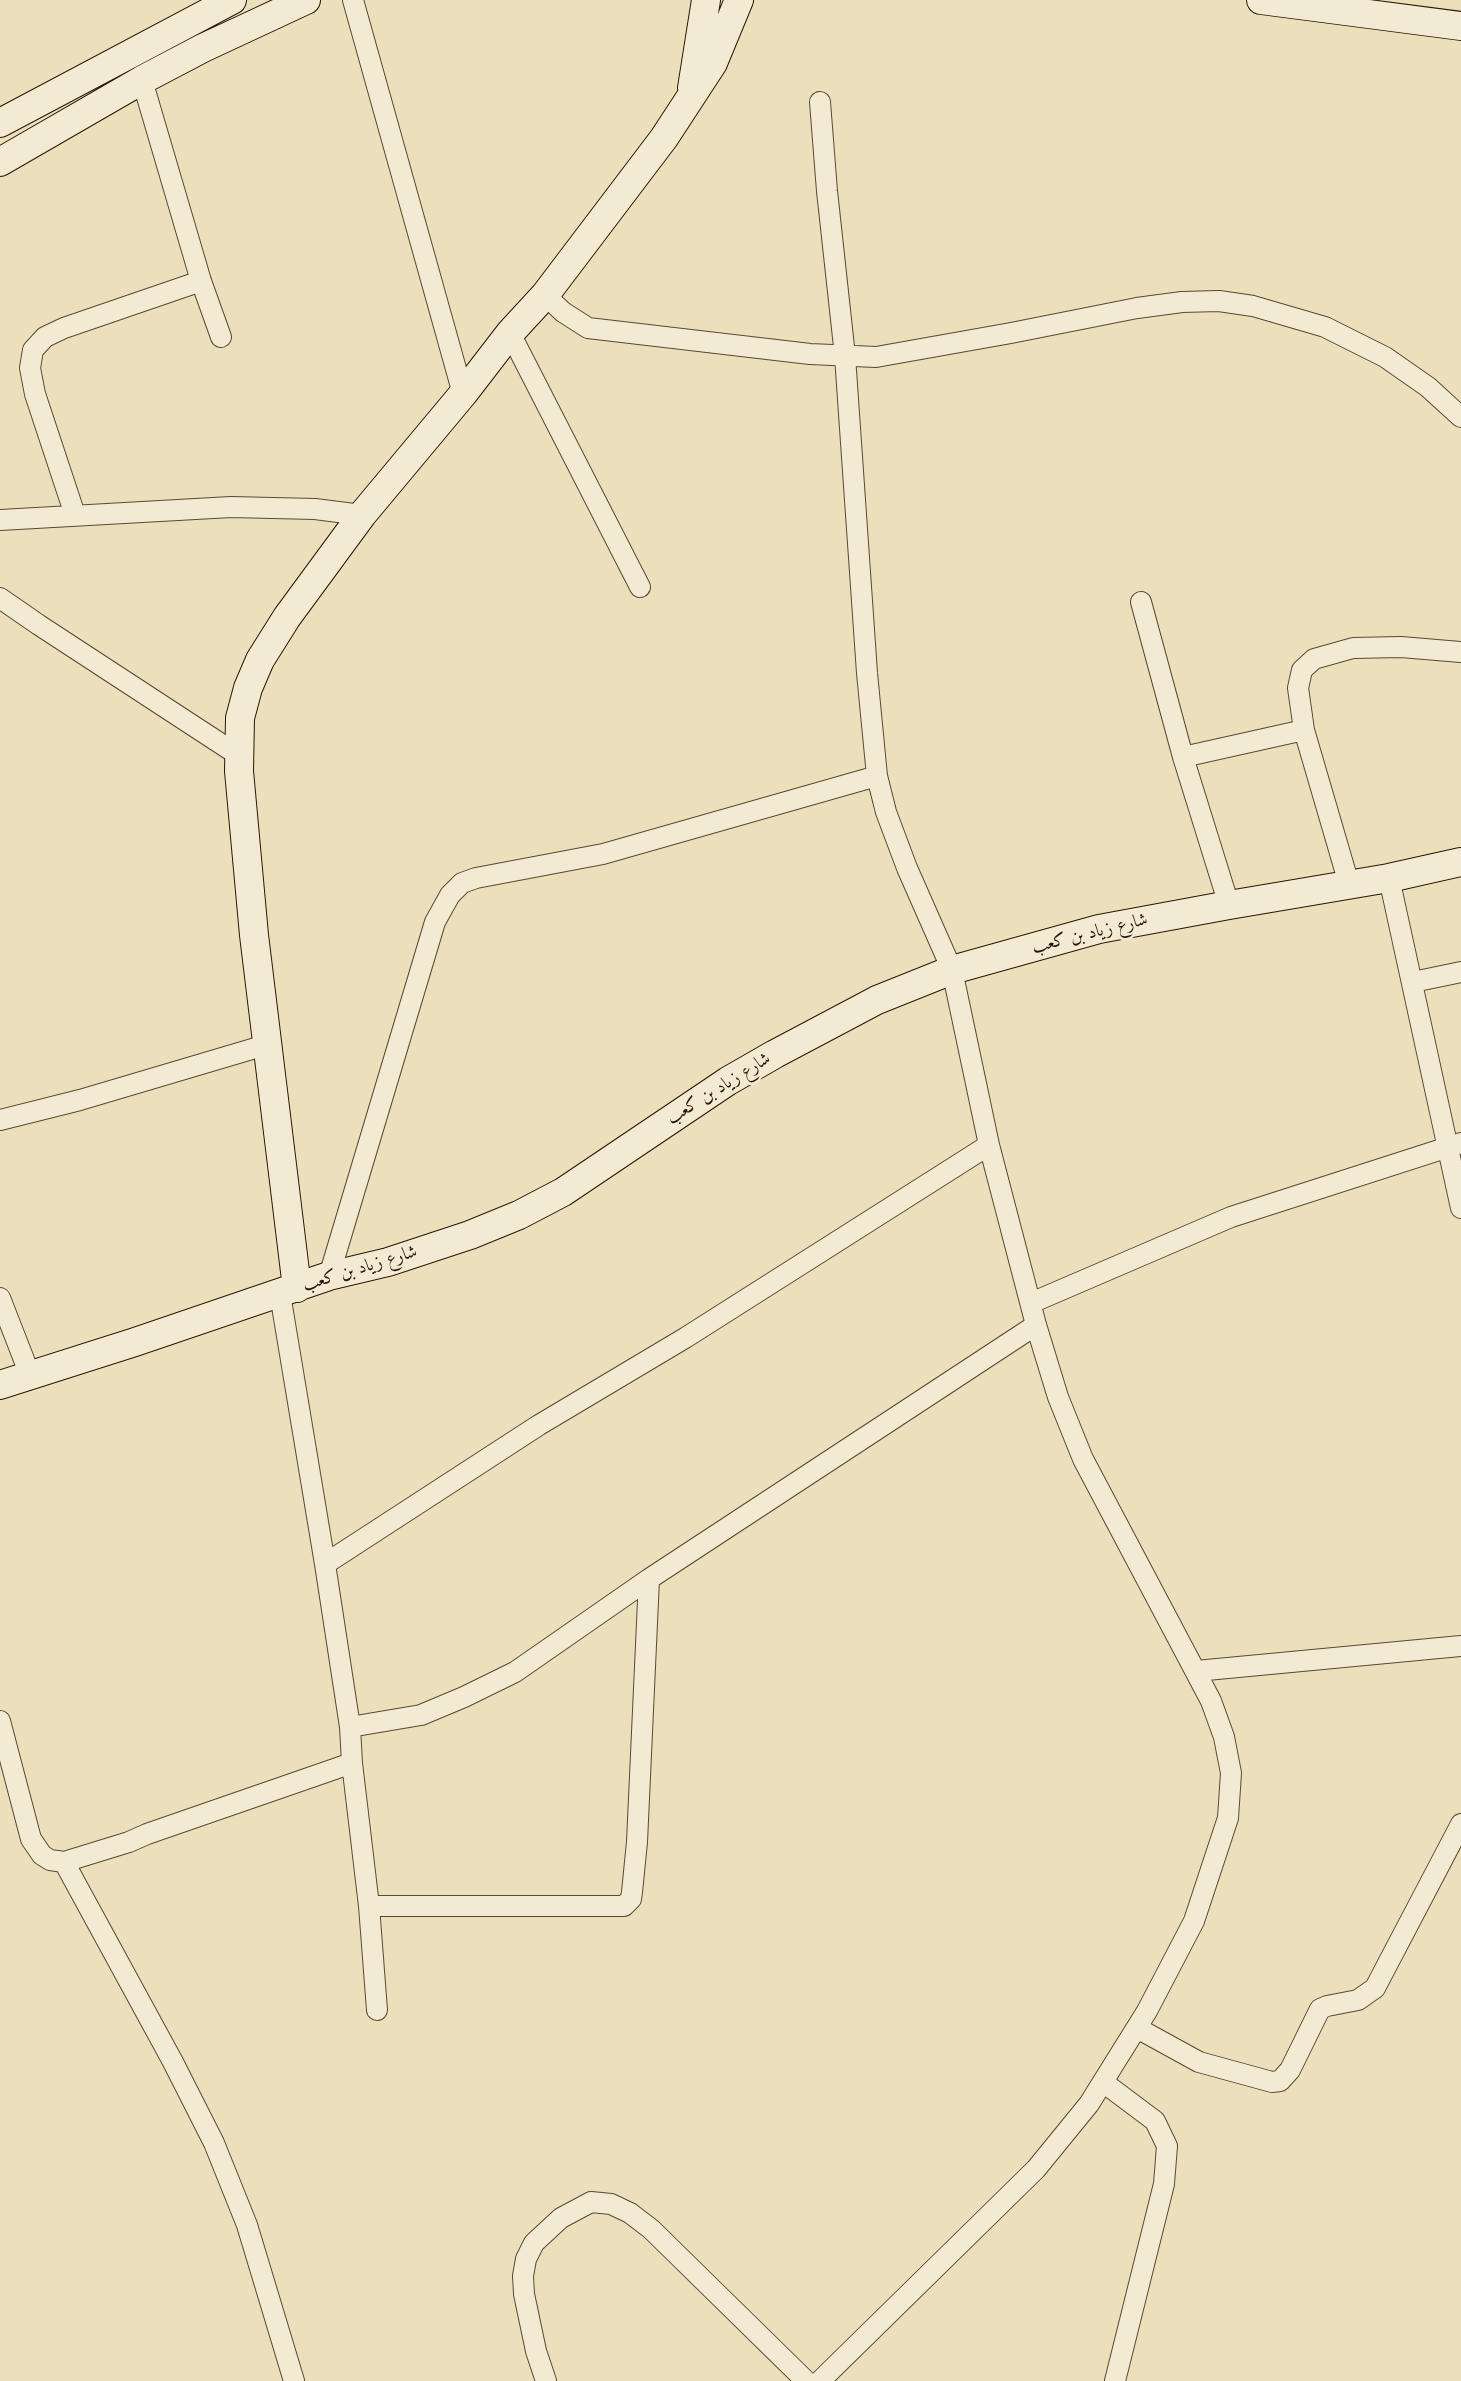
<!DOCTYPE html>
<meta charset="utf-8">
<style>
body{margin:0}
canvas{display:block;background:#ecdfbb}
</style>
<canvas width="1461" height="2381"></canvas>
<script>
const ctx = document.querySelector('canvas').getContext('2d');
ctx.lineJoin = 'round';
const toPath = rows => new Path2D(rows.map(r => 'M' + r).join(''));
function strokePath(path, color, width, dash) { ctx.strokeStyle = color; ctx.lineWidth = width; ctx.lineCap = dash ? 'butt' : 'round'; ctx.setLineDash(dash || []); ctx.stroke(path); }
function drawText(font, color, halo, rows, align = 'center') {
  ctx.font = font + ' Cardo,Amiri,serif'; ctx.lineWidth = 5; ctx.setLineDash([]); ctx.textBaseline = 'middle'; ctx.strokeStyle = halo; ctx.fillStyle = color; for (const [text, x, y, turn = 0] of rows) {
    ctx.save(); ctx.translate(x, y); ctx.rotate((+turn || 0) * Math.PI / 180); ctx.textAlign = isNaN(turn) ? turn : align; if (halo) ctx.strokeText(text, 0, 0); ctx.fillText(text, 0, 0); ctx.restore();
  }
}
const street = toPath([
 [353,0,463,394],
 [142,80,201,281,221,337],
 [545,295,563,312,588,328,810,354,876,357,1011,333,1137,308,1182,302,1219,301,1253,306,1325,327,1385,357,1428,387,1461,417],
 [510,333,640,587],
 [75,515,35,394,30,368,33,350,45,337,64,328,201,281],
 [0,520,231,507,315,509,362,515],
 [0,598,39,625,238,755],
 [1141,602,1183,757,1229,905],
 [1183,757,1304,730],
 [1389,878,1461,1208],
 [1349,884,1304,730,1298,688,1302,670,1314,659,1353,648,1401,647,1461,652],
 [1413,982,1461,972],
 [0,1120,80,1100,269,1044],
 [329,1276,435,922,450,895,462,883,476,878,603,854,877,776],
 [0,1298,30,1375],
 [1031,1303,1231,1217,1461,1143],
 [325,1564,539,1425,685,1338,989,1145],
 [1196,1671,1461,1646],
 [0,1721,31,1839,42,1855,50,1860,64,1862,129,1842,147,1834,352,1763,350,1727,325,1564,280,1294],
 [350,1727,421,1715,464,1697,515,1672,649,1579,1036,1325],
 [352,1763,369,1906,624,1906,631,1899,632,1892,637,1842,649,1579],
 [64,1862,173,2062,214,2143,247,2225,294,2381],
 [369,1906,377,2010],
 [1137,2028,1199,2062,1272,2082,1280,2081,1290,2070,1320,2009,1327,2006,1358,2000,1375,1988,1461,1824],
 [1103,2082,1155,2121,1167,2146,1164,2184,1115,2381],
 [546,2381,536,2351,524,2294,523,2276,526,2259,534,2243,561,2218,591,2202,611,2204,630,2213,651,2229,806,2381],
 [820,2381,1036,2169,1089,2104,1147,2011,1194,1921,1228,1818,1231,1773,1224,1737,1211,1701,1083,1459,1058,1397,1036,1325,989,1145,952,970,907,868,886,812,877,776,867,673,845,356,827,191,820,102]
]);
const secondary = toPath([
 [1261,0,1461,26],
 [692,88,706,0],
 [0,123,232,0],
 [0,162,142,80,203,48,306,0],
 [297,1288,254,935,239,771,240,718,248,688,260,660,287,617,362,515,463,394,510,333,545,295,664,138,713,63,739,0],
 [0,1385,135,1342,329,1276,388,1262,470,1235,519,1215,563,1192,728,1081,775,1054,877,1000,952,970,1099,929,1229,905,1389,878,1461,862]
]);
strokePath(street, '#5a4832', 22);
strokePath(secondary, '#2a1604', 30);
strokePath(street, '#f3ead3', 20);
strokePath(secondary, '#f3ead3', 28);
drawText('18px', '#2a1604', '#f3ead3', [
 ["شارع زياد بن كعب",1090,934,-14],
 ["شارع زياد بن كعب",719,1089,-32],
 ["شارع زياد بن كعب",360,1269,-17]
]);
</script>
